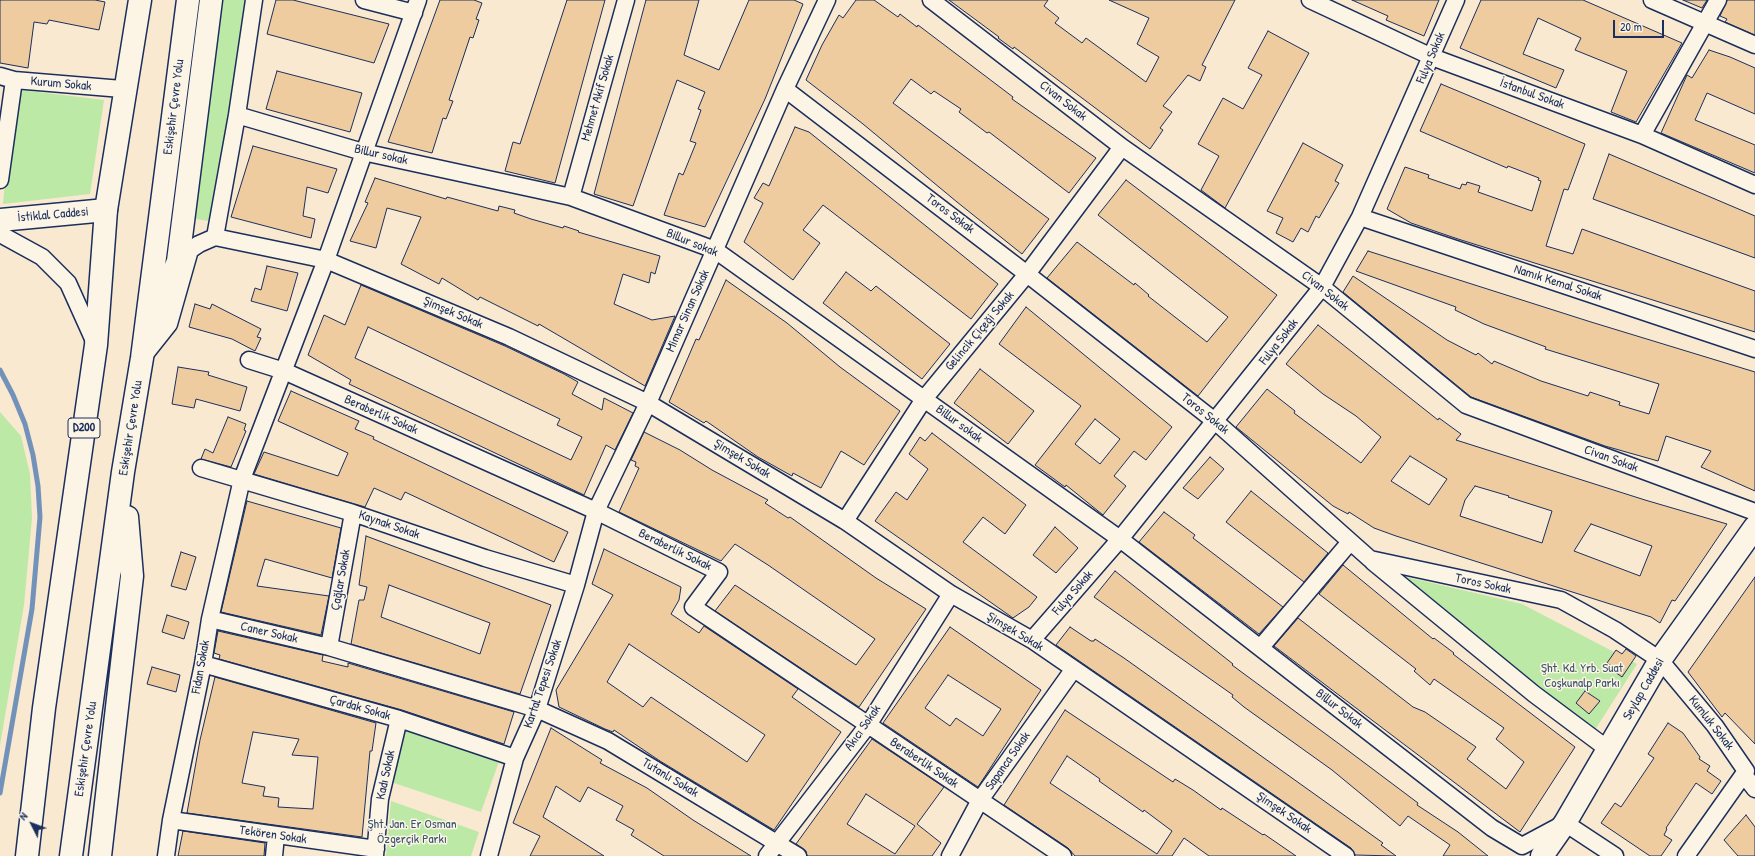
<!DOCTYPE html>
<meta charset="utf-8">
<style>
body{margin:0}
#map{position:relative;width:1755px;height:856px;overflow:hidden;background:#f8e9d0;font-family:"Patrick Hand",sans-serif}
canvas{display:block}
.north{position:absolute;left:12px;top:804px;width:40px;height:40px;-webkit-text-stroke:3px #fcf5e5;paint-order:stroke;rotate:312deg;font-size:11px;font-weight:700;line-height:16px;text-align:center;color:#1b2f5e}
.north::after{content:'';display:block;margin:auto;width:14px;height:18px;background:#1b2f5e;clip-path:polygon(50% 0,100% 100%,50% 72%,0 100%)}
.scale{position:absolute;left:1613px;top:20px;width:51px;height:18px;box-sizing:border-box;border:2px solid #1b2f5e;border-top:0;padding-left:5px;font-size:12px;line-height:14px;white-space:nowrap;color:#1b2f5e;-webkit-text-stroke:3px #fcf5e5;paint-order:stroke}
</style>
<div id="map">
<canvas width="1755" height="856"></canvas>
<div class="north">N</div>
<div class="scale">20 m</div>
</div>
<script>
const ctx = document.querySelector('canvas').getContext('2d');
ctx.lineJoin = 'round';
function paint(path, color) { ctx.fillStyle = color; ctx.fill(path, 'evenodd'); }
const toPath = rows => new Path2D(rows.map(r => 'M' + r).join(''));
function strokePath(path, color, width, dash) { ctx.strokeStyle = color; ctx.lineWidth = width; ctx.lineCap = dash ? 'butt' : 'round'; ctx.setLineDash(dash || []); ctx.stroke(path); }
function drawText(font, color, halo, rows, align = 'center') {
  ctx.font = font + ' "Patrick Hand",sans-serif'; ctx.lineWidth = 3; ctx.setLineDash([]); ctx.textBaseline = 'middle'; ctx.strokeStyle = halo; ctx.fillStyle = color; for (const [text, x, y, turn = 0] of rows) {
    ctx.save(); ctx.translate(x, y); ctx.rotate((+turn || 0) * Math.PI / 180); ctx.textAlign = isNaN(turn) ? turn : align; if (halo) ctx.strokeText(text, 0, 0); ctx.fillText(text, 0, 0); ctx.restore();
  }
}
paint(toPath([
 [219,0,251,0,216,222,189,218],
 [13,89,104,100,90,194,3,204],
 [0,412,21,436,30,474,32,518,24,605,0,745],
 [1402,576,1522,604,1637,664,1593,733],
 [402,723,502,753,481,812,385,780],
 [391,801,479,832,471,856,386,856]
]), '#bde9a6');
strokePath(toPath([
 [0,370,13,395,25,424,33,455,38,486,40,517,32,609,0,793]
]), '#7392ba', 5);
const building = toPath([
 [0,0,95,0,105,2,99,30,49,20,47,24,34,22,28,68,0,63,0,0],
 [276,0,293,0,389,24,374,63,267,34,276,0],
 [440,0,474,0,482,3,476,19,479,20,473,38,470,37,449,100,453,101,446,119,443,118,432,153,388,142,440,0],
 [567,0,605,0,555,183,505,171,513,142,520,144,567,0],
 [646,0,699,0,684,55,719,70,749,0,794,0,803,4,765,99,705,227,664,215,679,173,683,175,696,143,690,141,701,110,698,109,705,92,677,80,633,206,594,194,646,0],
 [856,0,874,0,898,17,900,14,917,27,918,25,1013,97,1012,99,1096,158,1069,193,989,132,987,133,959,112,961,109,934,91,931,94,911,79,893,103,1049,219,1022,254,957,202,863,124,806,80,822,45,839,15,843,18,856,0],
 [949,0,1048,0,1044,6,1059,18,1055,23,1082,43,1086,38,1146,82,1159,57,1137,44,1149,18,1109,0,1235,0,1202,65,1206,67,1200,81,1188,75,1163,106,1172,112,1160,128,1163,130,1150,149,1014,47,1013,49,998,38,999,37,949,0],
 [1352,0,1439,0,1424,36,1386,20,1388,16,1352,0],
 [1481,0,1583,0,1682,43,1636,122,1611,112,1627,71,1575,50,1581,38,1538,18,1523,54,1564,70,1556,88,1460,48,1481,0],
 [1683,0,1707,0,1702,8,1683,0],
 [1727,0,1755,0,1755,35,1725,22,1727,19,1720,16,1727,0],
 [1268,31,1309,53,1225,208,1201,190,1219,156,1198,144,1223,98,1243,109,1262,75,1248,68,1268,31],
 [1709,50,1730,57,1755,68,1755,114,1707,93,1695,120,1755,145,1755,173,1661,133,1687,75,1692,78,1709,50],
 [277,71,362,93,350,132,266,109,277,71],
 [1441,84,1585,144,1568,190,1564,189,1546,246,1573,254,1582,229,1755,291,1755,332,1458,239,1411,223,1387,209,1405,167,1429,175,1428,178,1460,189,1462,184,1466,185,1467,182,1480,186,1478,192,1532,211,1541,181,1538,180,1539,178,1508,166,1507,168,1420,131,1441,84],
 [795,127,809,132,998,284,971,319,823,205,803,230,820,243,793,280,744,242,763,203,754,198,763,183,769,186,795,127],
 [1303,143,1343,165,1335,181,1339,183,1319,218,1316,216,1308,232,1301,228,1293,242,1276,233,1283,218,1267,211,1303,143],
 [253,146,337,169,328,193,307,187,303,216,315,219,311,238,231,217,253,146],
 [1609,154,1755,216,1755,258,1593,199,1609,154],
 [375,178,446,199,447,197,498,211,499,206,515,210,514,213,531,219,563,228,564,226,579,231,578,232,660,256,655,274,651,272,649,283,623,274,614,304,652,320,675,316,645,386,539,324,538,326,480,297,478,300,442,278,439,284,401,264,421,217,387,208,376,248,350,241,368,203,365,202,375,178],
 [1126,180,1277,295,1198,396,1047,278,1077,242,1134,285,1135,283,1149,295,1148,296,1207,342,1228,317,1098,215,1126,180],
 [1368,251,1591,322,1755,372,1755,491,1701,467,1711,451,1666,436,1658,461,1605,446,1471,397,1343,292,1353,276,1447,340,1476,355,1478,353,1492,364,1494,361,1541,381,1588,396,1590,392,1620,402,1619,405,1649,414,1659,384,1545,349,1546,347,1484,324,1455,310,1456,307,1356,271,1368,251],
 [267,266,298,273,287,311,251,301,255,288,261,290,267,266],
 [846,272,871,291,876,286,950,344,922,379,823,303,846,272],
 [726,280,787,323,840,367,900,411,864,465,841,451,821,488,793,473,792,476,758,457,706,421,704,423,669,402,696,339,699,340,726,280],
 [361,285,505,346,564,374,578,382,572,394,602,410,604,398,633,413,615,450,606,445,584,495,349,384,351,380,308,355,324,315,345,325,361,285],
 [368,327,560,419,557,425,582,437,571,460,355,358,368,327],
 [195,304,210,309,212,304,261,329,257,337,261,338,255,351,232,339,189,327,195,304],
 [1026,307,1172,427,1146,460,1134,451,1114,476,1126,486,1103,515,1066,485,1065,487,1035,465,1081,406,999,344,1026,307],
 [1095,419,1120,439,1100,464,1075,444,1095,419],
 [1318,325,1438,420,1439,418,1461,434,1456,440,1645,500,1727,524,1675,601,1672,600,1660,623,1651,617,1396,536,1374,528,1349,512,1348,514,1333,506,1236,427,1267,389,1295,411,1294,413,1361,463,1381,437,1356,416,1323,394,1286,364,1318,325],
 [1410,456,1447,479,1429,505,1391,481,1410,456],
 [1475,486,1509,496,1508,497,1552,511,1542,543,1460,516,1465,500,1475,486],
 [1591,524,1652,546,1640,576,1574,551,1591,524],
 [178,367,209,372,208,375,247,387,240,411,196,399,194,408,172,404,178,367],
 [980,369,1034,411,1008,444,954,403,980,369],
 [291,391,359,421,355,429,374,437,373,439,568,532,554,562,405,492,401,500,374,488,365,507,254,474,264,452,338,476,348,453,278,421,291,391],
 [228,417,246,424,244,430,246,431,231,467,201,459,205,449,213,453,228,417],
 [644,432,680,450,712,470,768,500,765,503,788,518,790,517,876,578,926,609,859,707,715,611,735,585,856,665,875,639,768,565,735,544,721,561,619,512,639,468,635,466,636,462,631,460,644,432],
 [932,433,1026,505,1005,534,983,517,963,542,1037,597,1029,607,1013,618,875,521,896,492,907,500,928,469,909,454,920,437,925,441,932,433],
 [1210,457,1224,469,1198,499,1183,488,1210,457],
 [1251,491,1328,553,1304,582,1226,522,1251,491],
 [247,501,341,528,332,578,265,559,257,586,329,596,321,635,221,612,247,501],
 [1164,512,1195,535,1193,538,1283,607,1259,634,1139,542,1164,512],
 [1055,527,1078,548,1056,573,1033,555,1055,527],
 [366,536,551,605,520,694,351,644,359,600,364,600,367,587,359,585,366,536],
 [389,585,490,623,480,654,381,617,389,585],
 [604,549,681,587,679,600,671,614,699,633,704,626,798,689,792,697,841,732,774,830,660,761,614,730,613,732,605,729,559,707,556,690,613,595,592,584,604,549],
 [629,644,765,735,747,762,651,697,643,707,607,682,629,644],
 [181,552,196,557,186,590,171,586,181,552],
 [1343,565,1433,639,1434,638,1454,653,1453,654,1575,747,1520,832,1274,646,1298,618,1413,707,1425,712,1476,747,1467,759,1506,789,1524,762,1496,739,1504,728,1434,679,1430,685,1414,671,1416,669,1319,594,1343,565],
 [1115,571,1233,664,1232,665,1342,746,1418,803,1417,805,1458,832,1488,856,1443,856,1450,845,1408,816,1400,826,1332,770,1244,707,1232,697,1233,695,1094,597,1115,571],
 [1755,577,1755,744,1725,713,1722,717,1688,672,1755,577],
 [167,615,189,622,184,639,162,632,167,615],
 [950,627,1041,690,978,787,883,723,950,627],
 [948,675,1001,709,983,736,956,718,950,726,925,708,948,675],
 [1070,627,1091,641,1094,641,1095,639,1124,658,1383,843,1381,845,1396,856,1355,855,1351,848,1056,645,1070,627],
 [218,631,323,655,322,661,348,667,348,663,514,712,504,744,402,710,219,659,220,655,214,653,218,631],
 [1626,649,1636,656,1622,677,1611,669,1613,667,1607,663,1616,650,1622,654,1626,649],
 [152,667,180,675,176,692,147,684,152,667],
 [215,677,376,723,372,751,370,751,362,837,187,813,200,740,215,677],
 [253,732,299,739,292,755,318,757,313,809,278,807,279,798,263,796,265,787,242,783,253,732],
 [1585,691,1600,701,1589,714,1576,703,1585,691],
 [1065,710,1173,782,1175,779,1193,790,1221,810,1222,808,1263,835,1264,834,1296,856,1209,856,1184,838,1172,856,1075,856,1068,848,1004,805,1065,710],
 [1067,756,1100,779,1099,781,1143,812,1144,810,1172,831,1157,854,1050,783,1067,756],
 [1668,723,1683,733,1700,757,1699,759,1710,766,1707,771,1721,781,1712,794,1696,783,1666,828,1667,829,1664,835,1672,840,1661,856,1650,856,1601,823,1615,803,1621,807,1654,758,1648,754,1668,723],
 [551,728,602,760,600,763,647,788,693,820,751,856,664,856,631,835,634,830,616,820,623,806,588,787,580,802,556,786,543,817,604,856,530,856,540,836,513,823,551,728],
 [872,739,944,787,917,824,941,843,932,856,807,856,806,851,796,844,872,739],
 [866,794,915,826,895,854,847,824,866,794],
 [1746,815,1755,827,1755,856,1738,856,1724,840,1746,815],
 [183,831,265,843,264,856,178,856,183,831]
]);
paint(building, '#eecc9f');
strokePath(building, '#1b2f5e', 1);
const minor = toPath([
 [364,0,414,13],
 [931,0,1122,147,1322,287,1466,405,1755,512],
 [1310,0,1432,57,1642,135,1755,185],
 [1652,0,1755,45],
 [0,76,14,80,122,89],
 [785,89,1027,274,1216,422,1370,559,1561,600,1615,630,1660,660,1715,726,1746,771,1745,776,1755,789],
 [237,115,363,152,571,197,715,250,1120,539,1492,828,1522,846,1565,823,1615,856],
 [1642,135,1718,0],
 [0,180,14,80],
 [571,197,626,0],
 [1360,217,1755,349],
 [0,234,42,257,68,283,95,343],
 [215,237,237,115,254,0],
 [142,358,169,324,190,250,199,244,215,237,326,260,509,337,648,403,845,521,951,594,1032,640,1346,856],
 [249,360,284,371,596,511,719,572,693,607,1063,856],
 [201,468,353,513,485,558,576,585],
 [845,521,924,399,1027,274,1122,147],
 [1373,562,1534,694,1609,750],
 [210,619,329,647,537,709,608,741,798,856],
 [1032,640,1120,539,1322,287,1360,217,1456,0],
 [329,647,353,513],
 [1261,647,1350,542],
 [203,664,399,719,515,758],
 [171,820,376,849],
 [166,856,171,820,203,664,210,619,242,479,326,260,418,0],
 [274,856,276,836],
 [375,856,380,799,399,719],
 [489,856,515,758,537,709,576,585,596,511,648,403,785,89,827,0],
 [767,856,868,725,951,594],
 [950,856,980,800,1073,670],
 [1686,856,1746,771]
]);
const secondary = toPath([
 [0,220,106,210],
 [1542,856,1565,823,1660,660,1755,527]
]);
const trunk = toPath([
 [155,324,178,261,211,0],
 [27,856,44,708,96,345,106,210,140,0],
 [71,856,123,472,142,358,188,0],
 [100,856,132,576,127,517]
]);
strokePath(minor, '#1b2f5e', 19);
strokePath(secondary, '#1b2f5e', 25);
strokePath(trunk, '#1b2f5e', 25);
strokePath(minor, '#fcf5e5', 16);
strokePath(secondary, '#fcf5e5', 22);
strokePath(trunk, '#fcf5e5', 22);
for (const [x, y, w] of [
 [84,428,32]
]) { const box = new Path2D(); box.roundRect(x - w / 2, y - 10, w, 20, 3); ctx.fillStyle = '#fcf5e5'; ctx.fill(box); strokePath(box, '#1b2f5e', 1); }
drawText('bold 12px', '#1b2f5e', null, [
 ["D200",84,428]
]);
drawText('13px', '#1b2f5e', '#fcf5e5', [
 ["Fulya Sokak",1431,58,-67],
 ["Kurum Sokak",61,84,5],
 ["İstanbul Sokak",1532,94,20],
 ["Mehmet Akif Sokak",598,98,-74],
 ["Civan Sokak",1063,101,38],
 ["Eskişehir Çevre Yolu",174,107,-83],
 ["Billur sokak",381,155,13],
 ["Toros Sokak",950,214,37],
 ["İstiklal Caddesi",53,215,-5],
 ["Billur sokak",692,243,22],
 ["Namık Kemal Sokak",1558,283,18],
 ["Civan Sokak",1325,291,38],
 ["Mimar Sinan Sokak",688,311,-66],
 ["Şimşek Sokak",453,313,23],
 ["Gelincik Çiçeği Sokak",980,331,-50],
 ["Fulya Sokak",1279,342,-52],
 ["Toros Sokak",1205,414,39],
 ["Beraberlik Sokak",381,415,24],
 ["Billur sokak",959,424,36],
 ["Eskişehir Çevre Yolu",131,428,-81],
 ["Şimşek Sokak",742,459,31],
 ["Civan Sokak",1611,459,20],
 ["Kaynak Sokak",389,525,19],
 ["Beraberlik Sokak",675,550,26],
 ["Çağlar Sokak",341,580,-80],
 ["Toros Sokak",1483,584,12],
 ["Fulya Sokak",1073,593,-49],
 ["Şimşek Sokak",1015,632,31],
 ["Caner Sokak",269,633,13],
 ["Fidan Sokak",201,667,-80],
 ["Kartal Tepesi Sokak",543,684,-71],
 ["Seylap Caddesi",1644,689,-60],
 ["Çardak Sokak",360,708,16],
 ["Billur Sokak",1339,709,38],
 ["Kumluk Sokak",1711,723,52],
 ["Akıcı Sokak",863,728,-55],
 ["Eskişehir Çevre Yolu",86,749,-82],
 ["Sapanca Sokak",1008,761,-55],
 ["Beraberlik Sokak",924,763,34],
 ["Kadı Sokak",386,775,-78],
 ["Tutanlı Sokak",670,778,31],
 ["Şimşek Sokak",1284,813,34],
 ["Tekören Sokak",273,835,8]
]);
drawText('13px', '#3b546c', '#fcf5e5', [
 ["Şht. Kd. Yrb. Suat",1582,669],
 ["Coşkunalp Parkı",1582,684],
 ["Şht. Jan. Er Osman",412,825],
 ["Özgerçik Parkı",412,840]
]);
</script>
